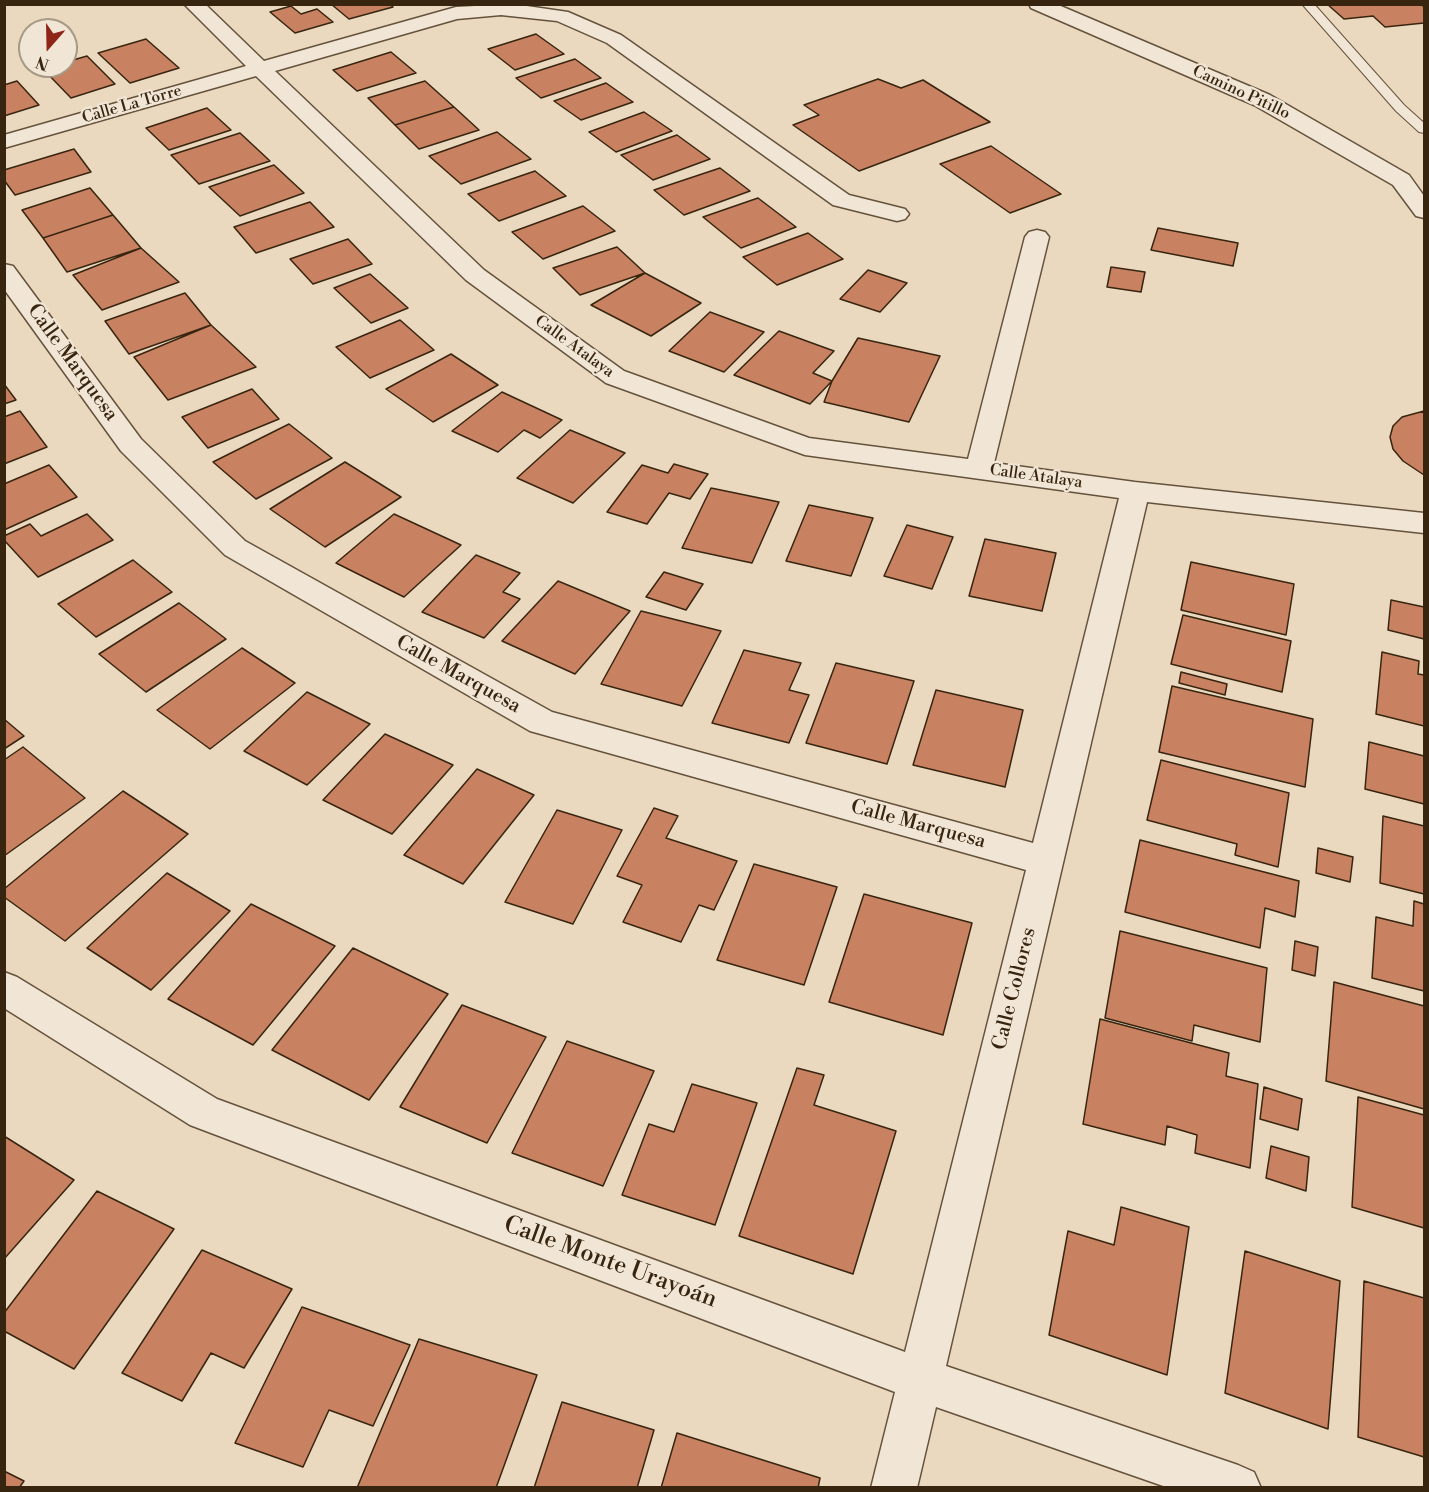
<!DOCTYPE html>
<meta charset="utf-8">
<style>
body{margin:0}
#map{position:relative;width:1429px;height:1492px;overflow:hidden;background:#ead9bf;font-family:"Libre Bodoni",serif}
canvas{display:block}
.frame{position:absolute;inset:0;border:6px solid #382510;pointer-events:none}
.north{position:absolute;left:18px;top:18px;width:60px;height:60px;box-sizing:border-box;background:#f1e6d5;border:2px solid #a79986;border-radius:50%;rotate:200deg;font-size:16px;font-weight:700;line-height:24px;text-align:center;color:#382510}
.north::after{content:'';display:block;margin:auto;width:21px;height:27px;background:#8f2418;clip-path:polygon(50% 0,100% 100%,50% 72%,0 100%)}
</style>
<div id="map">
<canvas width="1429" height="1492"></canvas>
<div class="frame"></div>
<div class="north">N</div>
</div>
<script>
const ctx = document.querySelector('canvas').getContext('2d');
ctx.lineJoin = 'round';
function paint(path, color) { ctx.fillStyle = color; ctx.fill(path, 'evenodd'); }
const toPath = rows => new Path2D(rows.map(r => 'M' + r).join(''));
function strokePath(path, color, width, dash) { ctx.strokeStyle = color; ctx.lineWidth = width; ctx.lineCap = dash ? 'butt' : 'round'; ctx.setLineDash(dash || []); ctx.stroke(path); }
function drawText(font, color, halo, rows, align = 'center') {
  ctx.font = font + ' "Libre Bodoni",serif'; ctx.lineWidth = 4.5; ctx.setLineDash([]); ctx.textBaseline = 'middle'; ctx.strokeStyle = halo; ctx.fillStyle = color; for (const [text, x, y, turn = 0] of rows) {
    ctx.save(); ctx.translate(x, y); ctx.rotate((+turn || 0) * Math.PI / 180); ctx.textAlign = isNaN(turn) ? turn : align; if (halo) ctx.strokeText(text, 0, 0); ctx.fillText(text, 0, 0); ctx.restore();
  }
}
const building = toPath([
 [331,4,390,4,393,7,349,19,331,4],
 [1327,4,1421,4,1424,7,1424,23,1385,27,1373,16,1344,19,1327,4],
 [291,6,301,14,317,9,333,22,295,33,270,12,291,6],
 [536,34,564,54,515,70,488,49,536,34],
 [146,39,179,68,130,83,98,53,146,39],
 [391,52,416,73,357,91,333,70,391,52],
 [87,56,115,84,71,98,43,69,66,66,66,62,87,56],
 [575,59,601,78,541,98,516,78,575,59],
 [878,79,901,88,923,80,990,122,859,171,793,125,819,115,804,105,878,79],
 [17,81,39,105,4,116,4,85,17,81],
 [425,81,454,107,395,125,368,98,425,81],
 [606,83,633,102,581,120,554,101,606,83],
 [454,107,479,130,419,149,395,125,454,107],
 [207,108,231,130,169,150,146,128,207,108],
 [644,112,672,131,616,152,589,132,644,112],
 [497,132,531,159,461,184,429,156,497,132],
 [240,133,270,161,199,184,171,155,240,133],
 [677,135,710,159,653,180,621,155,677,135],
 [991,146,1061,194,1010,213,940,164,991,146],
 [74,149,91,172,15,195,4,180,4,170,74,149],
 [274,165,304,193,240,216,209,187,274,165],
 [720,168,750,191,684,215,654,190,720,168],
 [535,171,566,196,499,221,468,194,535,171],
 [90,188,113,215,43,238,22,210,90,188],
 [758,198,796,227,741,248,703,217,758,198],
 [310,202,334,227,256,253,234,227,310,202],
 [583,206,615,231,543,259,512,232,583,206],
 [113,215,141,248,67,272,43,238,113,215],
 [1158,228,1238,243,1233,266,1151,250,1158,228],
 [808,233,843,259,777,285,743,257,808,233],
 [348,239,372,264,313,284,290,259,348,239],
 [617,247,645,273,580,295,553,268,617,247],
 [141,248,179,282,102,310,73,275,141,248],
 [1111,267,1145,272,1141,292,1107,287,1111,267],
 [868,270,907,283,880,312,840,299,868,270],
 [645,273,701,303,651,336,591,305,645,273],
 [370,274,408,308,371,323,334,288,370,274],
 [185,293,211,325,129,354,105,321,185,293],
 [710,312,764,332,724,372,669,351,710,312],
 [400,320,434,350,370,378,336,347,400,320],
 [211,325,256,367,168,400,134,357,211,325],
 [779,331,834,351,813,373,832,381,810,404,734,375,779,331],
 [858,338,940,356,909,422,824,402,832,381,858,338],
 [451,354,498,385,433,422,386,389,451,354],
 [4,384,16,400,4,404,4,384],
 [252,389,279,419,208,448,182,417,252,389],
 [502,392,562,420,540,438,524,430,498,452,452,431,502,392],
 [20,411,47,447,4,464,4,417,20,411],
 [1424,411,1424,475,1403,461,1393,449,1390,437,1393,426,1402,417,1424,411],
 [289,424,332,458,256,499,213,462,289,424],
 [570,430,625,453,573,503,517,478,570,430],
 [345,462,401,497,325,547,270,509,345,462],
 [674,464,708,474,690,499,669,493,647,524,607,512,642,465,668,473,674,464],
 [49,465,77,497,4,530,4,484,49,465],
 [711,488,779,502,752,563,682,548,711,488],
 [809,505,873,518,851,576,786,561,809,505],
 [87,514,113,540,38,577,4,540,4,536,30,524,41,536,87,514],
 [394,514,461,545,404,597,336,563,394,514],
 [907,525,953,537,932,589,884,576,907,525],
 [985,539,1056,553,1042,611,969,596,985,539],
 [476,555,520,573,503,592,520,599,484,638,422,612,476,555],
 [133,560,172,592,96,637,58,604,133,560],
 [1191,562,1294,584,1286,635,1181,610,1191,562],
 [664,572,703,584,686,610,646,597,664,572],
 [558,581,630,611,575,674,502,641,558,581],
 [1391,600,1424,607,1424,639,1388,630,1391,600],
 [179,603,226,639,146,692,99,654,179,603],
 [641,611,721,631,682,706,601,684,641,611],
 [1183,615,1291,641,1282,692,1171,664,1183,615],
 [242,648,295,683,210,749,157,710,242,648],
 [744,650,801,663,789,690,809,695,789,743,712,723,744,650],
 [1382,652,1419,661,1418,674,1424,675,1424,726,1376,714,1382,652],
 [836,663,914,681,887,764,806,743,836,663],
 [1181,672,1227,684,1225,695,1179,683,1181,672],
 [1172,686,1313,719,1305,787,1159,752,1172,686],
 [936,690,1023,710,1005,787,913,765,936,690],
 [307,692,370,724,307,785,244,751,307,692],
 [4,719,24,736,4,749,4,719],
 [385,734,453,765,392,834,323,800,385,734],
 [1369,742,1424,756,1424,804,1365,789,1369,742],
 [23,747,85,798,4,856,4,760,23,747],
 [1161,760,1289,793,1278,867,1235,855,1237,844,1147,820,1161,760],
 [477,769,534,795,463,884,404,855,477,769],
 [123,791,188,834,65,941,4,897,4,889,123,791],
 [654,808,678,816,666,838,737,861,714,910,699,905,681,942,623,922,642,885,617,876,654,808],
 [557,810,622,830,573,924,505,902,557,810],
 [1383,816,1424,826,1424,894,1380,883,1383,816],
 [1140,840,1299,881,1295,917,1265,908,1260,948,1125,912,1140,840],
 [1318,848,1353,857,1350,882,1316,873,1318,848],
 [754,864,837,887,804,985,717,960,754,864],
 [167,873,230,911,151,990,87,948,167,873],
 [864,894,972,923,943,1035,829,1002,864,894],
 [1414,901,1424,904,1424,991,1372,978,1376,917,1413,926,1414,901],
 [251,904,335,946,253,1045,168,999,251,904],
 [1120,931,1267,968,1260,1042,1194,1025,1192,1041,1105,1018,1120,931],
 [1295,941,1318,947,1315,976,1292,970,1295,941],
 [353,948,448,994,369,1100,272,1050,353,948],
 [1334,982,1424,1006,1424,1109,1326,1081,1334,982],
 [462,1005,546,1037,487,1143,400,1107,462,1005],
 [1100,1019,1229,1053,1226,1076,1258,1084,1250,1168,1195,1153,1197,1135,1167,1126,1165,1145,1083,1124,1100,1019],
 [567,1041,654,1071,603,1186,512,1153,567,1041],
 [797,1068,824,1075,814,1105,896,1131,853,1274,739,1236,797,1068],
 [692,1084,757,1103,715,1225,622,1195,649,1124,674,1132,692,1084],
 [1264,1087,1302,1099,1298,1130,1260,1119,1264,1087],
 [1358,1097,1424,1115,1424,1228,1352,1207,1358,1097],
 [4,1136,74,1180,4,1259,4,1136],
 [1271,1146,1309,1157,1306,1191,1266,1178,1271,1146],
 [97,1191,174,1229,74,1369,4,1331,4,1313,97,1191],
 [1121,1207,1189,1227,1167,1375,1049,1335,1068,1231,1114,1245,1121,1207],
 [202,1250,292,1289,244,1368,211,1353,182,1401,122,1373,202,1250],
 [1245,1251,1340,1281,1328,1429,1225,1393,1245,1251],
 [1364,1281,1424,1298,1424,1457,1358,1437,1364,1281],
 [302,1307,410,1345,373,1426,329,1410,303,1467,235,1443,302,1307],
 [419,1339,537,1375,496,1488,357,1488,419,1339],
 [562,1402,654,1430,637,1488,534,1488,562,1402],
 [677,1433,820,1478,818,1488,661,1488,677,1433],
 [4,1471,24,1481,19,1488,4,1488,4,1471]
]);
paint(building, '#c88161');
strokePath(building, '#382510', 1.5);
const lane = toPath([
 [1302,4,1314,4,1404,105,1424,123,1424,133,1419,132,1396,111,1302,4]
]);
const street = toPath([
 [184,4,205,4,264,61,456,7,513,4,568,12,621,35,849,195,905,209,909,214,905,219,897,221,833,205,607,43,557,21,501,15,457,19,275,71,484,270,624,371,809,438,968,459,1025,237,1029,232,1037,230,1045,232,1049,237,994,463,1135,482,1424,513,1424,533,1147,502,946,1366,1238,1465,1254,1472,1261,1488,1169,1488,936,1407,917,1488,871,1488,895,1392,190,1125,4,1008,4,972,17,977,217,1099,905,1352,1026,870,530,731,225,555,121,451,4,289,4,264,13,266,141,439,245,541,552,712,1033,843,1119,498,805,455,606,383,466,280,256,76,4,148,4,135,246,66,184,4],
 [1029,4,1056,4,1270,95,1409,175,1424,196,1424,218,1416,216,1393,185,1254,105,1031,8,1029,4]
]);
strokePath(lane, '#64523c', 2);
strokePath(street, '#64523c', 3);
paint(lane, '#f1e6d5');
paint(street, '#f1e6d5');
drawText('16px', '#382510', '#f1e6d5', [
 ["Camino Pitillo",1241,93,25],
 ["Calle La Torre",132,105,-16],
 ["Calle Atalaya",574,347,36],
 ["Calle Atalaya",1036,477,8]
]);
drawText('20px', '#382510', '#f1e6d5', [
 ["Calle Marquesa",72,363,54],
 ["Calle Marquesa",458,675,29],
 ["Calle Marquesa",918,825,15],
 ["Calle Collores",1015,989,-76]
]);
drawText('24px', '#382510', '#f1e6d5', [
 ["Calle Monte Urayoán",610,1263,20]
]);
</script>
